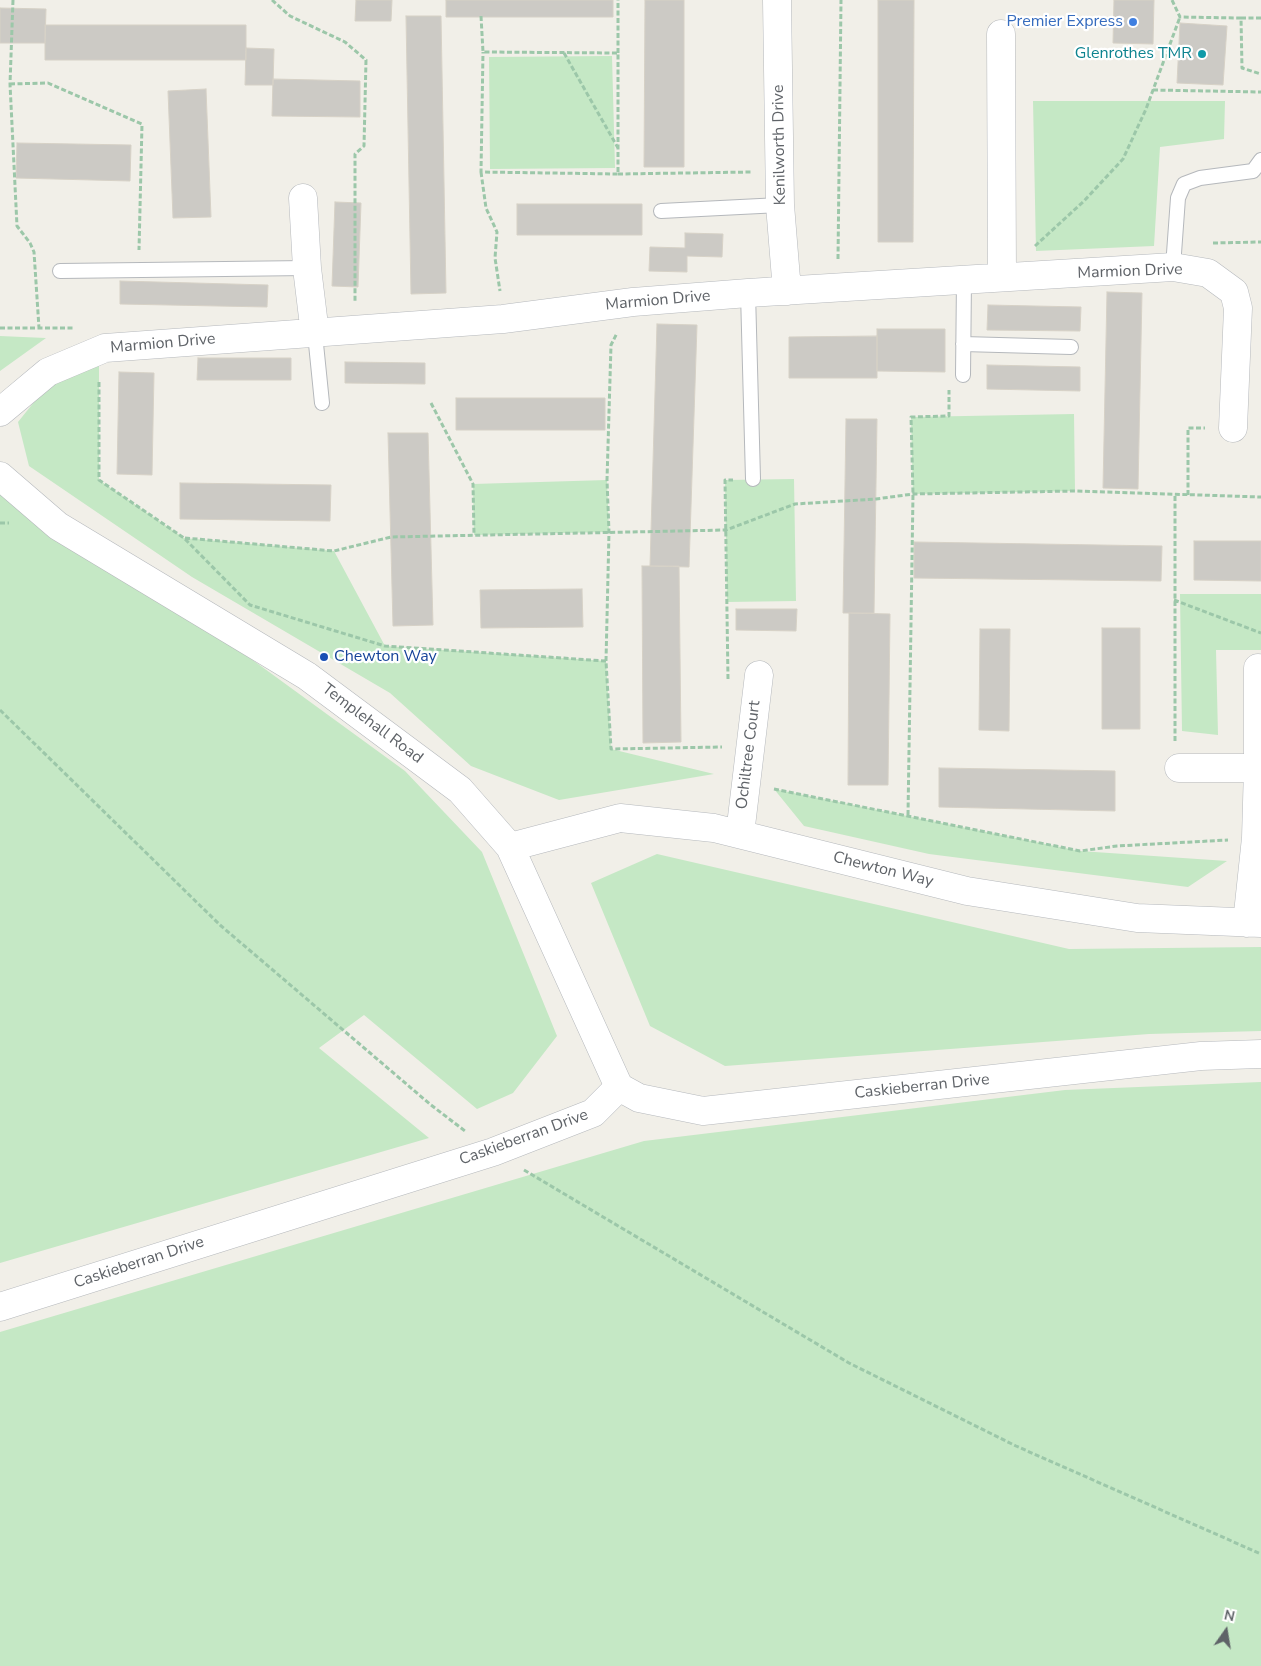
<!DOCTYPE html>
<style>
body{margin:0}
#map{position:relative;width:1261px;height:1666px;overflow:hidden;background:#f1efe8;font-family:"Nunito Sans",sans-serif}
canvas{display:block}
.north{position:absolute;left:1201px;top:1606px;width:50px;height:50px;-webkit-text-stroke:4px #fff;paint-order:stroke;rotate:13deg;font-size:14px;font-weight:700;line-height:20px;text-align:center;color:#5f6368}
.north::after{content:'';display:block;margin:auto;width:18px;height:22px;background:#5f6368;clip-path:polygon(50% 0,100% 100%,50% 72%,0 100%)}
</style>
<div id="map">
<canvas width="1261" height="1666"></canvas>
<div class="north">N</div>
</div>
<script>
const ctx = document.querySelector('canvas').getContext('2d');
ctx.lineJoin = 'round';
function paint(path, color) { ctx.fillStyle = color; ctx.fill(path, 'evenodd'); }
const toPath = rows => new Path2D(rows.map(r => 'M' + r).join(''));
function strokePath(path, color, width, dash) { ctx.strokeStyle = color; ctx.lineWidth = width; ctx.lineCap = dash ? 'butt' : 'round'; ctx.setLineDash(dash || []); ctx.stroke(path); }
function drawText(font, color, halo, rows, align = 'center') {
  ctx.font = font + ' "Nunito Sans",sans-serif'; ctx.lineWidth = 4.5; ctx.setLineDash([]); ctx.textBaseline = 'middle'; ctx.strokeStyle = halo; ctx.fillStyle = color; for (const [text, x, y, turn = 0] of rows) {
    ctx.save(); ctx.translate(x, y); ctx.rotate((+turn || 0) * Math.PI / 180); ctx.textAlign = isNaN(turn) ? turn : align; if (halo) ctx.strokeText(text, 0, 0); ctx.fillText(text, 0, 0); ctx.restore();
  }
}
paint(toPath([
 [612,56,615,168,490,169,489,57],
 [1033,101,1225,101,1224,139,1160,147,1154,246,1036,251],
 [0,336,46,338,0,371],
 [99,364,99,480,184,538,334,551,385,646,606,661,611,749,714,774,559,800,471,766,390,693,192,577,29,466,18,422,51,381],
 [1074,414,1075,491,913,494,911,417],
 [0,476,405,771,482,852,557,1036,513,1093,477,1109,364,1015,319,1048,429,1138,0,1263],
 [794,479,796,601,727,602,725,480],
 [607,480,609,532,474,535,473,484],
 [1180,594,1261,594,1261,650,1216,650,1218,735,1182,731],
 [774,789,1080,851,1227,861,1188,887,929,854,804,826],
 [657,854,1069,949,1261,947,1261,1031,1149,1034,725,1066,650,1026,591,883],
 [1261,1082,1261,1666,0,1666,0,1332,644,1141,1065,1090]
]), '#c5e8c5');
const building = toPath([
 [356,0,392,0,391,21,355,21,356,0],
 [446,0,613,0,613,17,446,17,446,0],
 [645,0,684,0,684,167,644,167,645,0],
 [878,0,914,0,913,242,878,242,878,0],
 [1114,0,1154,0,1153,44,1113,43,1114,0],
 [0,8,46,9,45,43,0,43,0,8],
 [406,16,441,16,446,293,411,294,406,16],
 [1180,23,1227,26,1223,85,1177,83,1180,23],
 [45,25,246,25,246,60,45,60,45,25],
 [246,48,274,49,273,85,245,85,246,48],
 [273,79,360,81,360,117,272,116,273,79],
 [206,89,211,217,173,218,168,91,206,89],
 [17,143,131,145,130,181,16,178,17,143],
 [335,202,361,203,358,287,332,286,335,202],
 [517,204,642,204,642,235,517,235,517,204],
 [685,233,723,234,722,257,687,256,687,272,649,271,650,247,685,248,685,233],
 [120,281,268,285,267,307,120,304,120,281],
 [1107,292,1142,293,1138,489,1103,488,1107,292],
 [988,305,1081,307,1080,331,987,330,988,305],
 [657,324,697,325,689,567,650,566,657,324],
 [877,329,945,329,945,372,877,371,877,329],
 [877,336,877,378,789,378,789,337,877,336],
 [198,358,291,358,291,380,197,380,198,358],
 [345,362,425,363,425,384,345,383,345,362],
 [987,365,1080,367,1080,391,987,389,987,365],
 [119,372,154,373,152,475,117,474,119,372],
 [456,398,605,398,605,430,456,430,456,398],
 [846,419,877,419,874,613,843,613,846,419],
 [388,433,428,433,433,625,393,626,388,433],
 [180,483,331,485,330,521,180,519,180,483],
 [1194,541,1261,541,1261,581,1194,580,1194,541],
 [914,542,1162,546,1161,581,914,578,914,542],
 [642,566,679,566,681,742,643,743,642,566],
 [582,589,583,627,481,628,480,590,582,589],
 [736,609,797,609,796,631,736,630,736,609],
 [849,613,890,614,888,785,848,785,849,613],
 [1102,628,1140,628,1140,729,1102,729,1102,628],
 [980,629,1010,629,1009,731,979,730,980,629],
 [939,768,1115,771,1115,811,939,807,939,768]
]);
paint(building, '#cccac5');
strokePath(building, '#d6d1c6', 1);
const service = toPath([
 [661,211,780,205],
 [1173,267,1178,198,1184,184,1200,178,1253,171,1261,160],
 [60,271,307,268],
 [748,293,753,479],
 [315,334,322,403],
 [963,344,1071,347],
 [963,375,964,280]
]);
const minor = toPath([
 [777,0,780,205,787,291],
 [1001,34,1002,277],
 [303,198,307,268,315,334],
 [0,412,48,372,105,348,503,319,633,302,748,293,1173,267,1208,273,1234,292,1238,308,1233,428],
 [0,476,58,526,307,676,460,790,510,847,619,1087],
 [1179,768,1258,768],
 [740,834,759,675],
 [510,847,620,818,714,828,967,891,1137,918,1261,923],
 [1247,923,1256,838,1258,768,1258,668]
]);
const tertiary = toPath([
 [0,1307,493,1152,593,1113,619,1087,639,1098,703,1111,1201,1056,1261,1054]
]);
strokePath(service, '#b5b8bc', 16);
strokePath(minor, '#b5b8bc', 29);
strokePath(tertiary, '#b5b8bc', 29);
strokePath(toPath([
 [13,0,10,84,17,226,30,243,34,252,39,328],
 [272,0,290,16,345,42,366,60,364,146,355,154,355,302],
 [1172,0,1180,17,1241,18,1242,68,1261,74],
 [481,16,483,52,618,53,618,174,481,172,483,52],
 [1241,18,1261,18],
 [564,53,618,148],
 [618,53,618,0],
 [10,84,48,83,142,124,139,250],
 [1153,90,1261,92],
 [481,172,486,208,497,232,495,258,500,291],
 [618,174,753,172],
 [1213,243,1261,242],
 [1035,246,1084,201,1123,159,1146,109,1180,17],
 [838,259,841,0],
 [0,328,74,328],
 [99,382,99,480,184,538,250,605,385,646,606,661,611,749,722,747],
 [431,403,473,484,474,535],
 [1188,495,1188,428,1205,428],
 [0,523,9,523],
 [185,538,334,551,391,537,726,530,795,504,876,499,913,494,1075,491,1261,497],
 [1174,600,1261,633],
 [606,661,609,532,607,480,611,345,617,333],
 [728,679,725,480,733,480],
 [0,710,220,925,431,1105,465,1131],
 [1175,741,1175,494],
 [774,789,1080,851,1117,846,1228,840],
 [908,815,913,494,911,417,949,416,949,390],
 [524,1170,849,1363,1016,1446,1261,1554]
]), '#9cc7a9', 3, [5, 2.5]);
strokePath(service, '#fff', 14);
strokePath(minor, '#fff', 28);
strokePath(tertiary, '#fff', 28);
for (const [x, y, r, color] of [
 [1133,22,5,"#3f7fe0"],
 [1202,54,5,"#0f9aa8"],
 [324,657,5,"#1a4fb4"]
]) { const dot = new Path2D(); dot.arc(x, y, r, 0, 2 * Math.PI); ctx.fillStyle = color; ctx.fill(dot); strokePath(dot, '#fff', 2); }
drawText('16px', '#366cbe', '#fff', [
 ["Premier Express",1123,22]
], 'right');
drawText('16px', '#0d838f', '#fff', [
 ["Glenrothes TMR",1192,54]
], 'right');
drawText('16px', '#5f6368', '#fff', [
 ["Kenilworth Drive",780,145,-91],
 ["Marmion Drive",1130,272,-2],
 ["Marmion Drive",658,301,-5],
 ["Marmion Drive",163,344,-5],
 ["Templehall Road",372,724,37],
 ["Ochiltree Court",749,755,-83],
 ["Chewton Way",883,870,14],
 ["Caskieberran Drive",922,1087,-6],
 ["Caskieberran Drive",524,1138,-20],
 ["Caskieberran Drive",139,1263,-18]
]);
drawText('16px', '#164399', '#fff', [
 ["Chewton Way",334,657]
], 'left');
</script>
